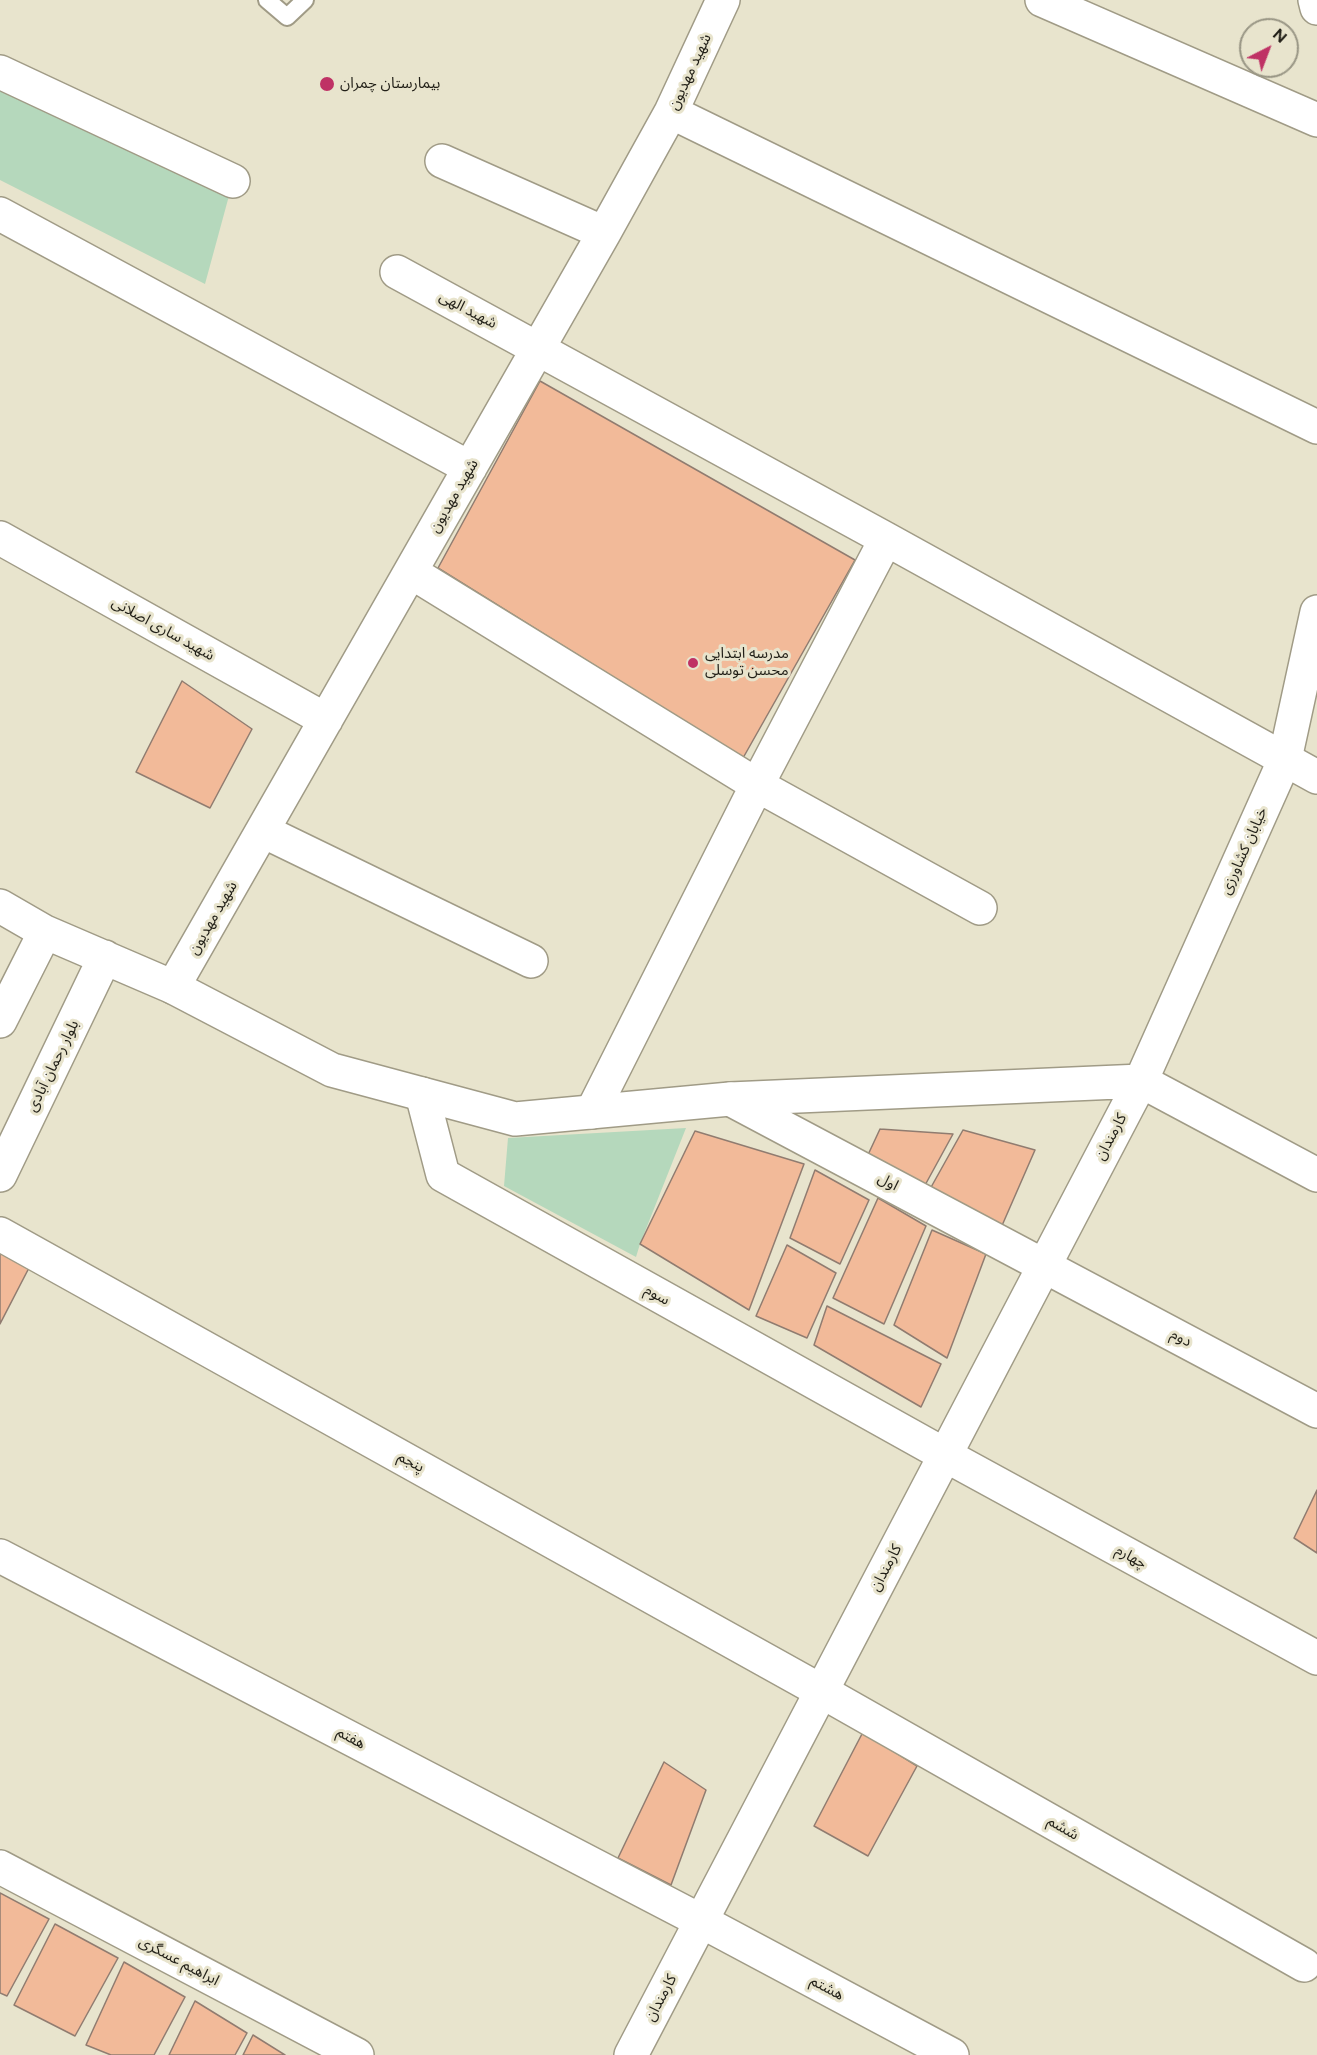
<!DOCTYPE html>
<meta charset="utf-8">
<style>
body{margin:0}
#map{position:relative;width:1317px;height:2055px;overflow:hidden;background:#e8e4cd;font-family:Figtree,sans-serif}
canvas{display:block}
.north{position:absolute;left:1239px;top:18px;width:60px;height:60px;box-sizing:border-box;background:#e8e4cd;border:2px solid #989584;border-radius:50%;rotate:42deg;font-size:16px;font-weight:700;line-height:24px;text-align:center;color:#211f17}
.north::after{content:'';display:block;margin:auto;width:21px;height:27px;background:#bf3265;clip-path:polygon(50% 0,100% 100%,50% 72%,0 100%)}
</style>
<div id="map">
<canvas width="1317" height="2055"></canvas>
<div class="north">N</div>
</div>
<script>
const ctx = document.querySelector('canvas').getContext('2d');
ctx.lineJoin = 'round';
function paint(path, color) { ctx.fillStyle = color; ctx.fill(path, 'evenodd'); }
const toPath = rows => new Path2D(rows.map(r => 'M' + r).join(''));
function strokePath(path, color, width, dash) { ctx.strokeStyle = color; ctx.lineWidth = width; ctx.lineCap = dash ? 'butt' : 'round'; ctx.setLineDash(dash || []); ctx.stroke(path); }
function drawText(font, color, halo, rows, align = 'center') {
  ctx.font = font + ' Figtree,"Noto Sans Arabic",sans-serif'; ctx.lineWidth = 6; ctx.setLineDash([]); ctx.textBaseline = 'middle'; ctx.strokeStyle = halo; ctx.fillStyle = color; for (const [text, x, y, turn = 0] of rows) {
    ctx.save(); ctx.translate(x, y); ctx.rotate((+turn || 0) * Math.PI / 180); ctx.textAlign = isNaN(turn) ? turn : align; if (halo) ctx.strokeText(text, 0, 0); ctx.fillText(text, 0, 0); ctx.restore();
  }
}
paint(toPath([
 [0,78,233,181,205,284,0,180],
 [686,1128,640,1244,636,1257,504,1186,508,1138]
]), '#b5d8bc');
const building = toPath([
 [540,381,855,560,743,758,438,568,540,381],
 [182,681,252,729,210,808,136,772,182,681],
 [880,1129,953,1134,918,1198,860,1172,880,1129],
 [963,1130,1035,1150,997,1237,925,1198,963,1130],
 [695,1131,804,1164,749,1310,640,1244,695,1131],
 [815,1170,869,1200,840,1264,790,1238,815,1170],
 [878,1198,926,1226,884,1324,833,1298,878,1198],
 [932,1230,986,1254,947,1358,894,1325,932,1230],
 [787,1245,836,1273,807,1338,756,1316,787,1245],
 [0,1246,31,1264,0,1324,0,1246],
 [827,1306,941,1364,921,1407,814,1345,827,1306],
 [1317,1490,1317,1553,1294,1538,1317,1490],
 [863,1732,917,1766,868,1856,814,1826,863,1732],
 [664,1762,706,1790,671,1885,618,1858,664,1762],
 [0,1893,49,1919,7,1996,0,1993,0,1893],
 [55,1924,118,1958,75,2036,14,2005,55,1924],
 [124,1962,185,1997,154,2055,111,2055,86,2045,124,1962],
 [195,2001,247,2033,235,2055,169,2055,195,2001],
 [253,2035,285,2055,243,2055,253,2035]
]);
paint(building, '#f2ba99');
strokePath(building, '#907c70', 1.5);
const lane = toPath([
 [267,0,287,17,305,0]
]);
const street = toPath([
 [1042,0,1317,120],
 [0,72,233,181],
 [671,112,1317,427],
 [442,161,604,233],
 [0,214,470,468],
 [397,272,886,539,1317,777],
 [0,538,326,720],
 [411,572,757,785,980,908],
 [263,831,531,961],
 [173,987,604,233,671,112,723,0],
 [1141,1081,1317,1175],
 [422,1094,443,1175,945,1455,1317,1658],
 [730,1099,1317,1411],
 [592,1112,757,785,886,539],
 [0,1234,821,1691,1304,1965],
 [0,1556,701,1921,952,2055]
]);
const secondary = toPath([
 [1315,0,1317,8],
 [0,906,45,932,173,987,332,1070,515,1119,730,1099,1141,1081],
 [0,1021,45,932],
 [0,1175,105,957],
 [0,1867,357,2055],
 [631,2055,1141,1081,1285,759,1317,612]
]);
strokePath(lane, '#a09b86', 20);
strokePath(street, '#a09b86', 36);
strokePath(secondary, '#a09b86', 36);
strokePath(lane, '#fff', 16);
strokePath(street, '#fff', 33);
strokePath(secondary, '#fff', 33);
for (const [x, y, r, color] of [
 [327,84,8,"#bf3265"],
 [693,663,6,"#bf3265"]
]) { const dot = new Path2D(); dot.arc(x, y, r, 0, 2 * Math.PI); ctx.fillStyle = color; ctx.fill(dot); strokePath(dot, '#e8e4cd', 2); }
drawText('15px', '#211f17', '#e8e4cd', [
 ["شهید مهدیون",690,72,-65],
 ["شهید الهی",468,310,28],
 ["شهید مهدیون",454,496,-60],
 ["شهید ساری اصلانی",163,629,29],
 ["خیابان کشاورزی",1244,851,-66],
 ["شهید مهدیون",213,918,-60],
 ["بلوار رحمان آبادی",53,1066,-64],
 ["کارمندان",1111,1137,-62],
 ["اول",888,1182,28],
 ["سوم",657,1295,29],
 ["دوم",1181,1338,28],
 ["پنجم",411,1462,29],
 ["چهارم",1131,1557,29],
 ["کارمندان",886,1568,-62],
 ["هفتم",351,1738,28],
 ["ششم",1063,1828,30],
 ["ابراهیم عسگری",179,1961,28],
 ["هشتم",827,1988,28],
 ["کارمندان",661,1998,-62]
]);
drawText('15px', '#211f17', '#e8e4cd', [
 ["بیمارستان چمران",340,84],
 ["مدرسه ابتدایی",705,654],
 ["محسن توسلی",705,671]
], 'left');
</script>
